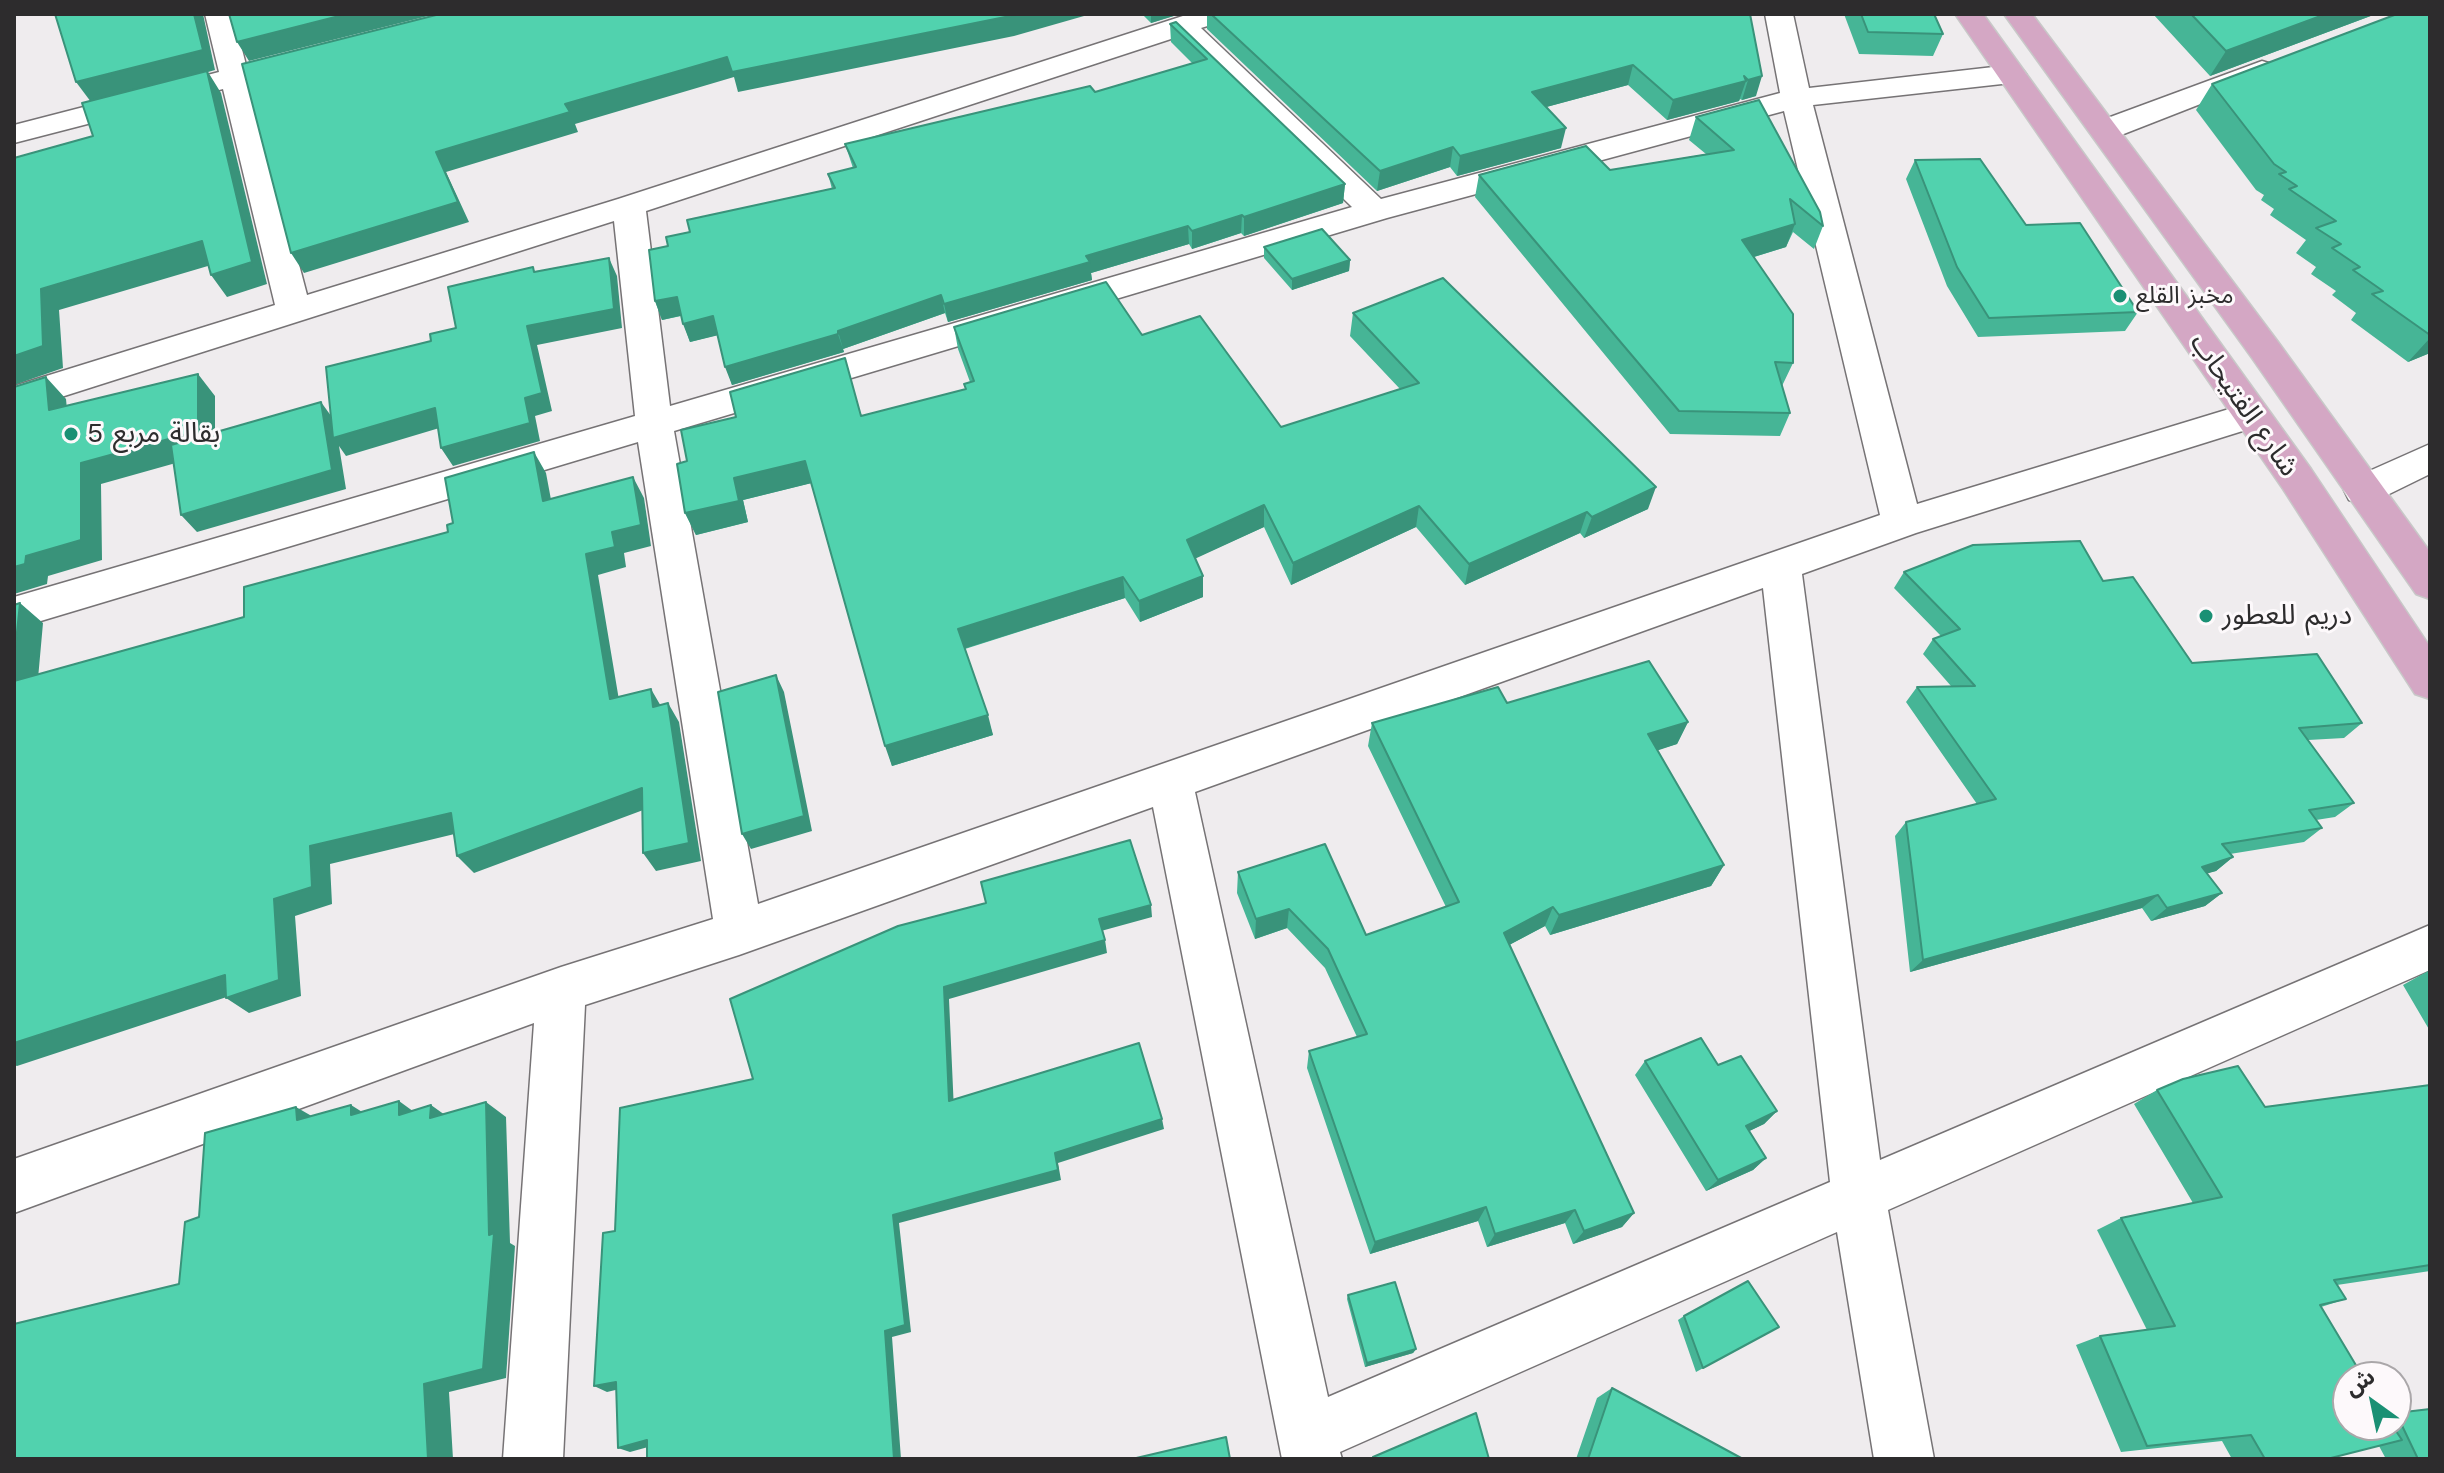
<!DOCTYPE html>
<meta charset="utf-8">
<style>
body{margin:0}
#map{position:relative;width:2444px;height:1473px;overflow:hidden;background:#efecee;font-family:"Work Sans","Noto Sans Arabic",sans-serif}
canvas{display:block}
.frame{position:absolute;inset:0;border:16px solid #2d2c2d;pointer-events:none}
.north{position:absolute;left:2332px;top:1361px;width:80px;height:80px;box-sizing:border-box;background:#fdf9fb;border:2px solid #aaa7a9;border-radius:50%;rotate:327deg;font-size:22px;font-weight:700;line-height:32px;text-align:center;color:#2d2c2d}
.north::after{content:'';display:block;margin:auto;width:28px;height:36px;background:#1a9074;clip-path:polygon(50% 0,100% 100%,50% 72%,0 100%)}
</style>
<div id="map">
<canvas width="2444" height="1473"></canvas>
<div class="frame"></div>
<div class="north">ش</div>
</div>
<script>
const ctx = document.querySelector('canvas').getContext('2d');
ctx.lineJoin = 'round';
const toPath = rows => new Path2D(rows.map(r => 'M' + r).join(''));
function strokePath(path, color, width, dash) { ctx.strokeStyle = color; ctx.lineWidth = width; ctx.lineCap = dash ? 'butt' : 'round'; ctx.setLineDash(dash || []); ctx.stroke(path); }
function paint(path, color) { ctx.fillStyle = color; ctx.fill(path, 'evenodd'); }
function drawText(font, color, halo, rows, align = 'center') {
  ctx.font = font + ' "Work Sans","Noto Sans Arabic",sans-serif'; ctx.lineWidth = 6; ctx.setLineDash([]); ctx.textBaseline = 'middle'; ctx.strokeStyle = halo; ctx.fillStyle = color; for (const [text, x, y, turn = 0] of rows) {
    ctx.save(); ctx.translate(x, y); ctx.rotate((+turn || 0) * Math.PI / 180); ctx.textAlign = isNaN(turn) ? turn : align; if (halo) ctx.strokeText(text, 0, 0); ctx.fillText(text, 0, 0); ctx.restore();
  }
}
const minor = toPath([
 [205,14,233,14,246,65,302,50,312,53,317,59,312,65,251,81,307,295,618,199,1189,14,1231,14,1227,20,1201,28,1381,199,1780,93,1765,14,1793,14,1809,88,2011,65,2021,68,2026,74,2021,80,2011,83,1813,105,1917,504,2252,402,2265,406,2270,415,2265,424,1916,533,1802,574,1880,1160,2430,925,2430,970,1888,1210,1934,1459,1874,1459,1837,1232,1340,1452,1342,1459,1282,1459,1153,807,739,955,585,1005,563,1459,503,1459,534,1023,14,1213,14,1159,561,967,713,919,638,442,14,629,14,597,635,416,614,221,14,412,14,386,275,305,223,89,14,143,14,125,219,72,205,14],
 [1177,37,1352,207,670,406,646,211,1177,37],
 [1784,111,1880,515,758,904,674,431,1387,218,1784,111],
 [1763,588,1830,1182,1328,1397,1195,792,1763,588],
 [2262,61,2272,64,2277,70,2272,76,2116,137,2105,139,2094,137,2090,130,2094,123,2262,61],
 [2430,444,2430,474,2377,500,2363,504,2349,500,2344,490,2349,480,2430,444]
]);
const major = toPath([
 [1955,14,1983,14,2311,469,2430,647,2430,699,2415,694,2283,489,1955,14],
 [2004,14,2032,14,2278,342,2430,552,2430,599,2416,594,2252,358,2004,14]
]);
strokePath(minor, '#767375', 3);
strokePath(major, '#c8c8c8', 3);
paint(minor, '#fff');
paint(major, '#d4a7c4');
paint(toPath([
 [1142,14,1180,14,1151,23],
 [1207,14,1750,14,1756,96,1742,100,1740,99,1739,101,1667,120,1628,85,1546,107,1561,148,1457,176,1450,167,1377,191,1207,29],
 [1844,14,1934,14,1943,34,1933,56,1859,54],
 [2153,14,2376,14,2210,76],
 [2430,14,2430,353,2408,362,2351,320,2356,313,2332,295,2336,291,2311,274,2316,267,2296,253,2306,240,2270,215,2274,209,2261,200,2264,195,2256,190,2196,110,2212,84],
 [1170,24,1345,184,1343,203,1244,236,1241,233,1192,249,1189,244,1091,273,1092,280,948,322,945,313,843,349,844,352,732,385,717,335,690,342,681,316,662,320,655,301,668,246,690,232,832,189,828,174,853,168,845,144,1095,92,1193,64,1171,42],
 [1696,117,1823,226,1814,249,1793,232,1786,247,1754,257,1793,363,1782,386,1790,413,1780,436,1670,434,1475,197,1479,175,1610,170,1706,154,1689,140],
 [1915,160,2026,225,2138,312,2125,331,1978,337,1947,286,1906,179],
 [1264,247,1350,260,1349,271,1292,290,1264,258],
 [1353,313,1648,509,1584,538,1580,533,1465,585,1416,527,1291,585,1264,527,1195,558,1203,576,1203,597,1140,622,1125,598,965,649,993,735,892,766,811,483,743,500,748,522,696,535,685,513,965,389,964,384,970,382,958,349,954,327,1142,335,1281,427,1400,389,1350,336],
 [1904,572,2103,581,2192,663,2362,723,2344,738,2308,740,2354,803,2335,817,2316,820,2322,828,2304,842,2230,854,2233,857,2216,871,2207,873,2222,893,2205,906,2151,921,2142,908,1910,972,1895,836,1906,822,1977,804,1906,702,1917,687,1951,686,1923,654,1933,639,1941,636,1894,588],
 [1507,703,1688,722,1677,744,1657,750,1724,865,1711,886,1550,935,1545,926,1509,945,1634,1213,1622,1227,1573,1244,1565,1223,1487,1247,1478,1221,1370,1254,1307,1068,1309,1051,1357,1037,1325,968,1287,928,1255,939,1237,893,1238,872,1366,935,1446,907,1368,746,1372,723],
 [2430,970,2430,1031,2403,985],
 [1645,1061,1718,1065,1777,1111,1764,1124,1749,1131,1766,1158,1753,1170,1706,1191,1635,1075],
 [2430,1085,2430,1271,2337,1285,2346,1299,2321,1307,2348,1425,2396,1425,2396,1413,2430,1459,2386,1459,2379,1446,2327,1459,2232,1459,2222,1441,2121,1452,2076,1345,2100,1336,2147,1330,2097,1230,2121,1218,2193,1203,2134,1104,2157,1090,2265,1107],
 [1348,1295,1416,1349,1413,1353,1365,1367,1347,1299],
 [1684,1316,1779,1327,1696,1372,1678,1320],
 [1612,1388,1743,1459,1576,1459,1597,1398]
]), '#46b596');
paint(toPath([
 [194,14,203,14,215,70,208,72,221,93,267,284,227,297,211,275,252,262,91,102,76,82],
 [347,14,436,14,249,61,237,42],
 [1020,14,1091,14,1014,36,738,92,734,77,575,124,578,132,446,172,469,222,304,273,291,253,436,152,565,104,727,57],
 [1151,14,1180,14,1151,23],
 [2326,14,2376,14,2210,76,2226,51],
 [1633,65,1628,85,1528,112,1532,92],
 [1762,76,1756,96,1742,100,1748,80],
 [1746,81,1739,101,1667,120,1673,100],
 [1566,128,1561,148,1457,176,1460,156],
 [1453,147,1450,167,1377,191,1380,171],
 [1345,184,1343,203,1244,236,1244,217],
 [1242,215,1241,233,1192,249,1192,231],
 [1795,224,1786,247,1734,263,1742,240],
 [1188,226,1189,244,1091,273,1092,280,948,322,944,304,1086,256],
 [202,241,218,263,59,310,63,368,14,385,14,356,41,289],
 [609,258,617,276,622,328,537,345,552,411,535,416,540,441,453,466,441,448,525,398,527,326],
 [1350,260,1349,271,1292,290,1292,279],
 [941,295,945,313,843,349,838,331],
 [677,297,684,315,662,320,655,301],
 [713,316,719,335,690,342,683,324],
 [838,334,844,352,732,385,725,367],
 [2430,338,2430,353,2408,362],
 [198,374,215,396,215,452,101,484,102,560,48,576,47,584,14,594,14,567,81,463],
 [46,377,66,399,69,431,49,410],
 [321,402,334,420,435,408,446,426,346,456,339,446,346,489,197,532,181,515],
 [534,452,546,473,555,521,543,501],
 [805,461,812,483,743,500,748,522,696,535,685,513,734,478],
 [633,477,644,498,651,546,624,553,626,567,598,575,622,718,610,699,586,554,612,532],
 [1656,487,1648,509,1584,538,1592,517],
 [1264,505,1264,527,1188,562,1187,540],
 [1419,506,1416,527,1291,585,1293,563],
 [1587,512,1580,533,1465,585,1469,564],
 [1203,576,1203,597,1140,622,1139,601],
 [1123,577,1125,598,963,649,958,629],
 [20,603,43,623,36,701,14,684,14,661],
 [776,675,784,692,812,831,751,849,742,834],
 [651,689,662,708,653,707],
 [668,703,679,722,701,861,656,871,643,853],
 [988,715,993,735,892,766,885,746],
 [1688,722,1677,744,1638,757,1648,734],
 [642,788,654,806,474,873,457,856],
 [451,813,467,831,330,864,332,904,295,916,301,996,249,1013,226,998,274,899,310,846],
 [2233,857,2216,871,2185,880,2202,867],
 [1724,865,1711,886,1550,935,1559,915],
 [2222,893,2205,906,2151,921,2167,908],
 [2158,895,2142,908,1910,972,1923,960],
 [1151,905,1152,917,1101,931,1099,919],
 [1553,907,1545,926,1496,952,1504,933],
 [1289,909,1287,928,1255,939,1256,919],
 [1105,940,1107,953,949,999,954,1111,949,1101,944,987],
 [225,975,248,990,17,1066,14,1065,14,1043],
 [399,1101,421,1117,399,1115],
 [486,1102,506,1117,510,1243,515,1246,506,1378,449,1392,453,1459,428,1459,424,1384,489,1235],
 [351,1105,375,1120,351,1115],
 [431,1105,452,1120,430,1118],
 [296,1107,322,1122,297,1120],
 [1777,1111,1764,1124,1733,1139,1746,1126],
 [1162,1119,1164,1129,1058,1163,1061,1180,899,1223,911,1332,892,1337,901,1459,894,1459,885,1331,893,1215,1055,1153],
 [1766,1158,1753,1170,1706,1191,1718,1180],
 [1486,1207,1478,1221,1370,1254,1375,1242],
 [1575,1210,1565,1223,1487,1247,1495,1234],
 [1634,1213,1622,1227,1573,1244,1584,1231],
 [1416,1349,1413,1353,1365,1367,1367,1363],
 [616,1382,628,1387,607,1392,594,1386],
 [647,1440,659,1444,630,1452,618,1448]
]), '#39937a');
const building = toPath([
 [55,14,194,14,203,50,76,82,55,14],
 [229,14,347,14,237,42,229,14],
 [440,14,1020,14,732,72,727,57,565,104,570,112,436,152,458,202,291,253,242,64,440,14],
 [1211,14,1750,14,1762,76,1748,80,1744,76,1746,81,1673,100,1633,65,1532,92,1566,128,1460,156,1453,147,1380,171,1211,14],
 [1861,14,1934,14,1943,34,1868,32,1861,14],
 [2191,14,2326,14,2226,51,2191,14],
 [2397,14,2430,14,2430,335,2372,294,2383,291,2353,270,2360,267,2332,248,2341,244,2316,228,2336,221,2289,189,2297,186,2279,174,2286,172,2274,164,2212,84,2397,14],
 [1176,22,1345,184,1244,217,1242,215,1192,231,1188,226,1086,256,1090,262,944,304,941,295,838,331,838,334,725,367,713,316,683,324,677,297,655,301,649,250,668,246,666,237,690,232,687,220,835,188,828,174,856,167,845,144,1090,86,1095,92,1207,59,1170,24,1176,22],
 [207,71,252,262,211,275,202,241,41,289,43,346,14,356,14,158,93,136,82,103,207,71],
 [1759,100,1820,212,1823,226,1790,199,1795,224,1742,240,1793,314,1793,363,1775,362,1790,413,1679,411,1479,175,1586,146,1610,170,1734,150,1696,117,1759,100],
 [1980,159,2026,225,2080,223,2138,312,1989,318,1957,267,1915,160,1980,159],
 [1322,229,1350,260,1292,279,1264,247,1322,229],
 [609,258,614,309,527,326,542,393,525,398,530,423,441,448,435,408,333,438,326,367,431,341,430,334,456,328,448,287,533,267,534,272,609,258],
 [1443,278,1656,487,1592,517,1587,512,1469,564,1419,506,1293,563,1264,505,1187,540,1203,576,1139,601,1123,577,958,629,988,715,885,746,805,461,734,478,739,501,685,513,677,464,687,461,681,430,736,417,730,392,845,358,861,416,966,389,964,384,974,381,954,327,1106,282,1142,335,1200,316,1281,427,1419,383,1353,313,1443,278],
 [198,374,198,431,81,463,81,540,26,556,25,564,14,567,14,387,46,377,49,410,198,374],
 [321,402,332,470,181,515,171,445,321,402],
 [534,452,543,501,633,477,641,525,612,532,615,547,586,554,610,699,651,689,653,707,668,703,689,843,643,853,642,788,457,856,451,813,310,846,312,887,274,899,279,980,226,998,225,975,14,1043,14,681,244,617,244,587,448,532,447,525,453,523,445,478,534,452],
 [2080,541,2103,581,2133,577,2192,663,2317,654,2362,723,2299,728,2354,803,2309,810,2322,828,2222,844,2233,857,2202,867,2222,893,2167,908,2158,895,1923,960,1906,822,1996,799,1917,687,1975,686,1933,639,1960,629,1904,572,1973,545,2080,541],
 [20,603,14,661,14,605,20,603],
 [1649,661,1688,722,1648,734,1724,865,1559,915,1553,907,1504,933,1634,1213,1584,1231,1575,1210,1495,1234,1486,1207,1375,1242,1309,1051,1367,1034,1328,949,1289,909,1256,919,1238,872,1325,844,1366,935,1459,902,1372,723,1498,687,1507,703,1649,661],
 [776,675,804,816,742,834,718,692,776,675],
 [1130,840,1151,905,1099,919,1105,940,944,987,949,1101,1139,1043,1162,1119,1055,1153,1058,1170,893,1215,905,1325,885,1331,894,1459,647,1459,647,1440,618,1448,616,1382,594,1386,603,1233,615,1231,620,1108,753,1079,730,999,898,926,986,903,981,882,1130,840],
 [1701,1038,1718,1065,1741,1056,1777,1111,1746,1126,1766,1158,1718,1180,1645,1061,1701,1038],
 [2238,1066,2265,1107,2430,1085,2430,1265,2334,1280,2346,1299,2320,1305,2363,1377,2348,1377,2348,1425,2392,1425,2402,1440,2327,1459,2265,1459,2251,1435,2147,1446,2100,1336,2175,1326,2121,1218,2222,1197,2157,1090,2183,1079,2238,1066],
 [399,1101,399,1115,431,1105,430,1118,486,1102,489,1235,494,1233,483,1369,424,1384,428,1459,14,1459,14,1324,179,1284,185,1222,199,1217,205,1133,296,1107,297,1120,351,1105,351,1115,399,1101],
 [1748,1281,1779,1327,1703,1368,1684,1316,1748,1281],
 [1395,1282,1416,1349,1367,1363,1348,1295,1395,1282],
 [1612,1388,1743,1459,1588,1459,1612,1388],
 [2430,1409,2430,1459,2418,1459,2396,1413,2430,1409],
 [1476,1413,1489,1459,1374,1459,1373,1457,1476,1413],
 [1226,1437,1230,1459,1132,1459,1226,1437]
]);
paint(building, '#51d2ae');
strokePath(building, '#39937a', 2);
for (const [x, y, r, color] of [
 [2120,296,8,"#1a9074"],
 [71,434,8,"#1a9074"],
 [2206,616,8,"#1a9074"]
]) { const dot = new Path2D(); dot.arc(x, y, r, 0, 2 * Math.PI); ctx.fillStyle = color; ctx.fill(dot); strokePath(dot, '#fdf9fb', 3); }
drawText('24px', '#2d2c2d', '#fdf9fb', [
 ["مخبز القلع",2136,296]
], 'left');
drawText('28px', '#2d2c2d', '#fdf9fb', [
 ["شارع الفتيحاب",2244,405,55]
]);
drawText('28px', '#2d2c2d', '#fdf9fb', [
 ["بقالة مربع 5",87,434],
 ["دريم للعطور",2222,616]
], 'left');
</script>
